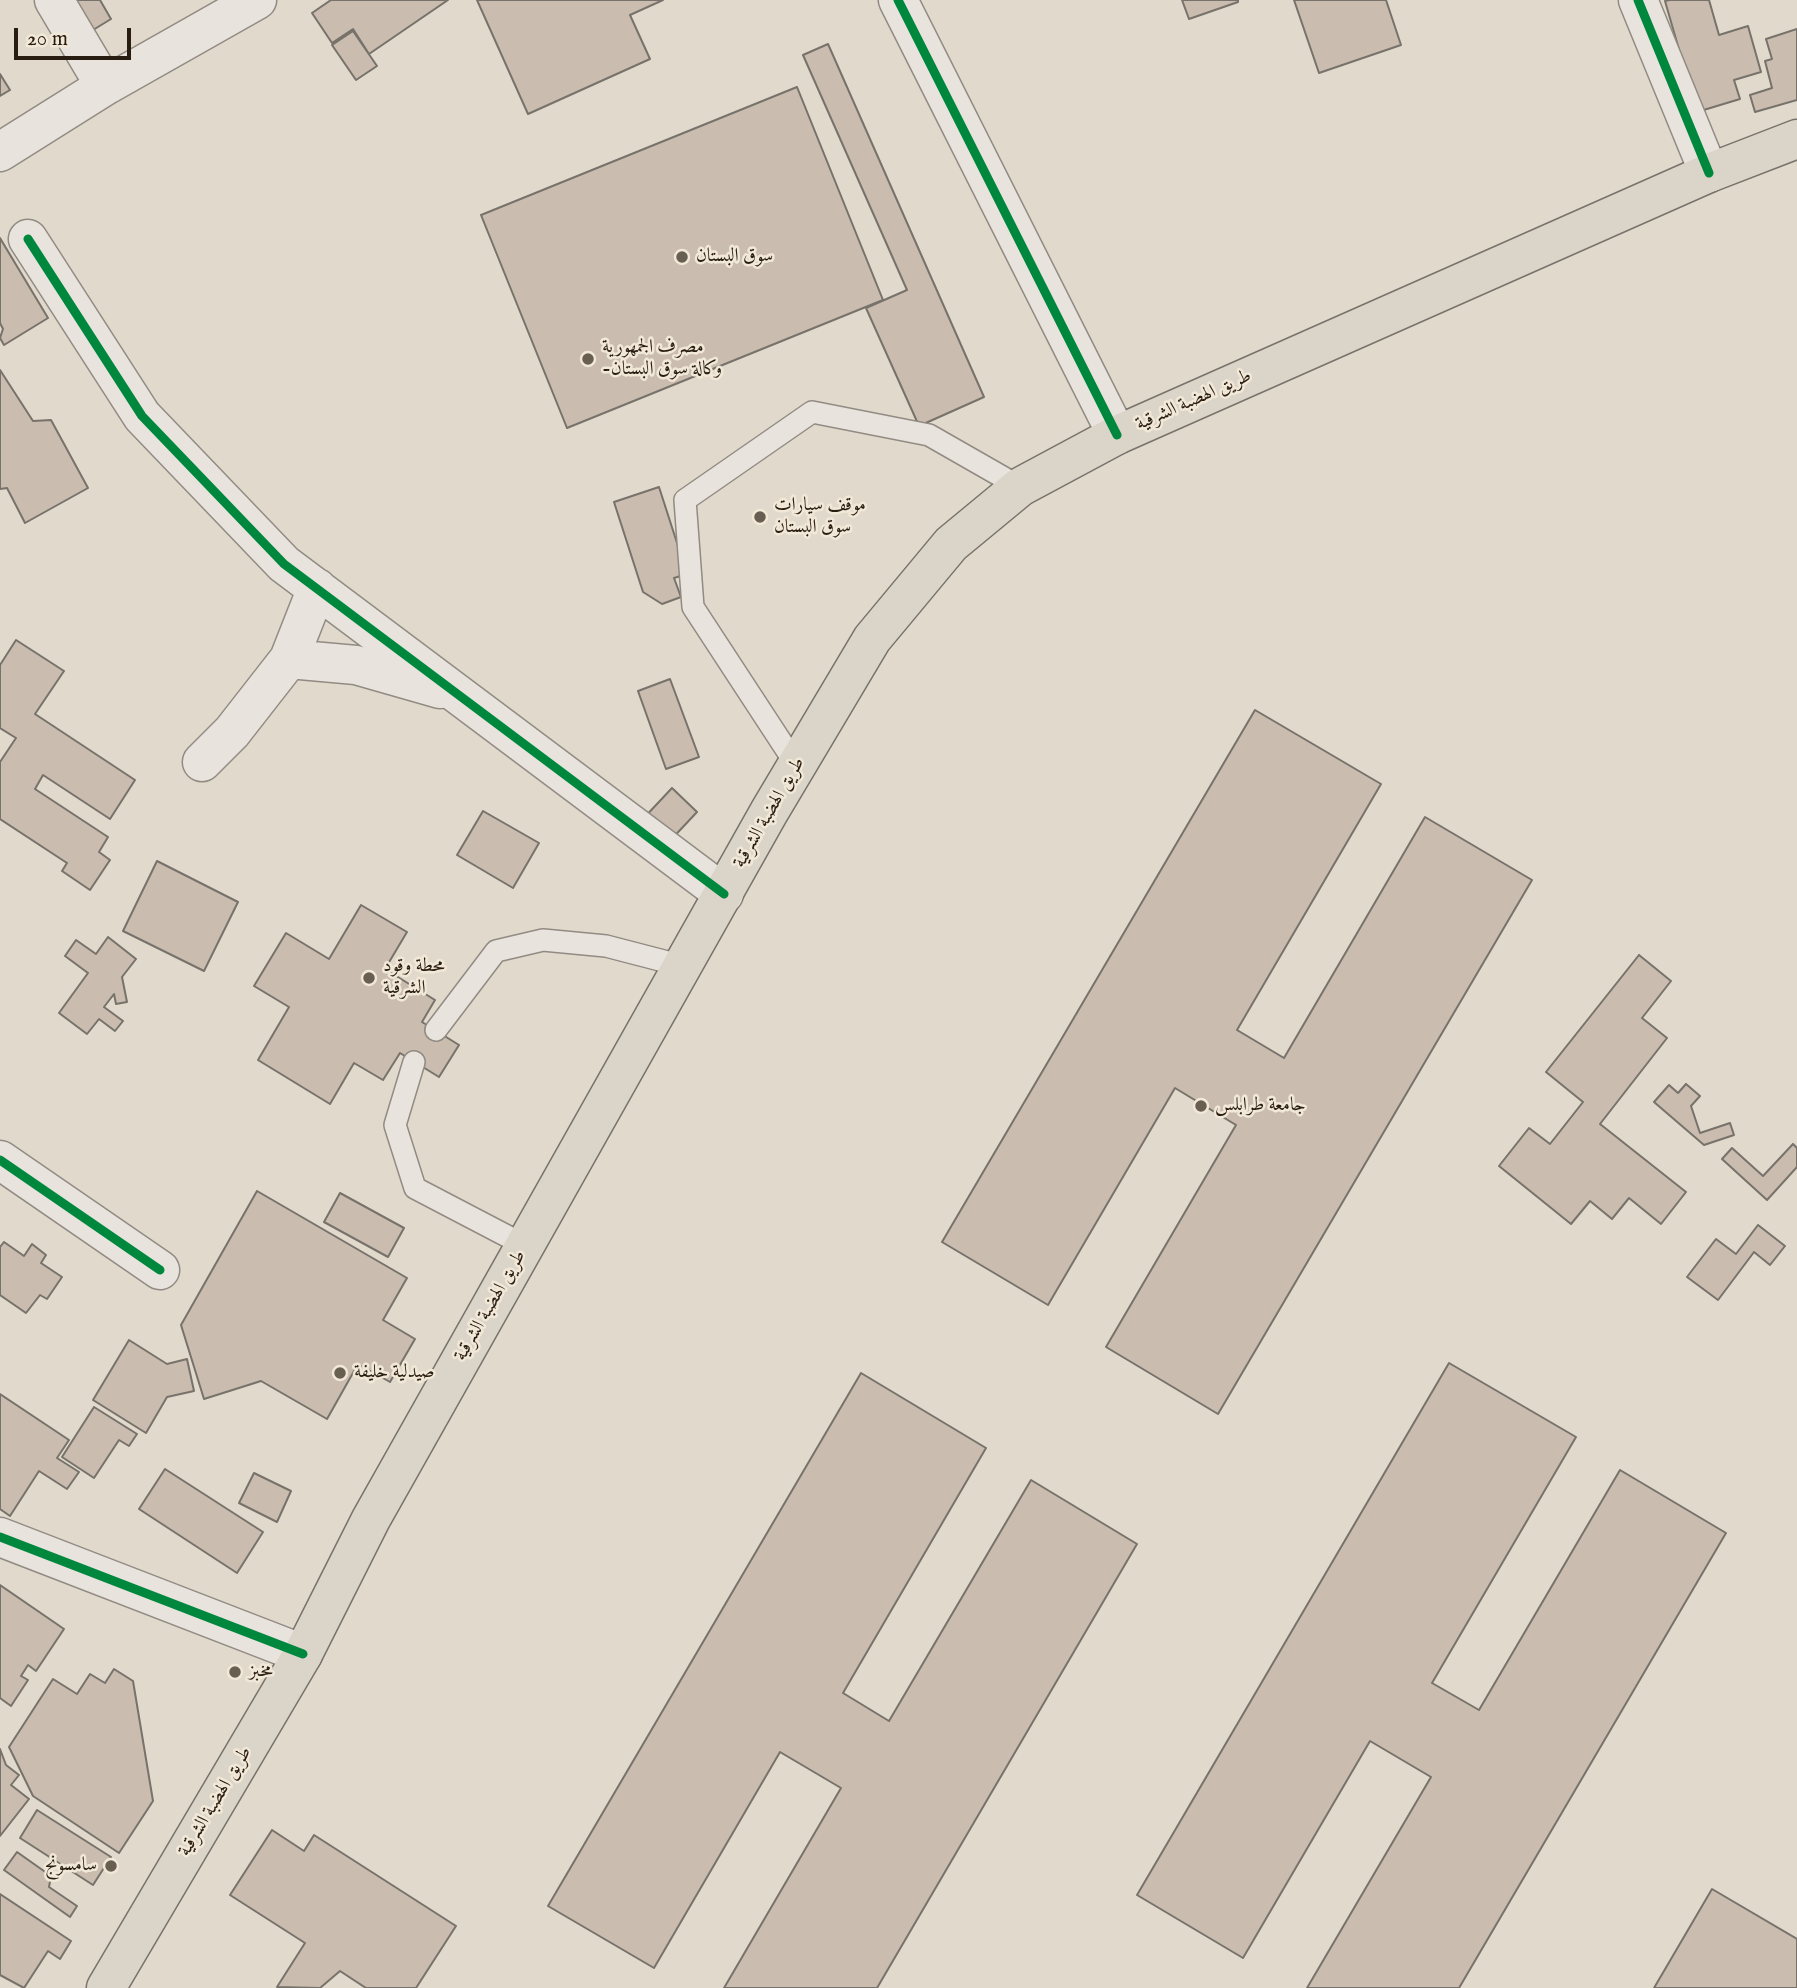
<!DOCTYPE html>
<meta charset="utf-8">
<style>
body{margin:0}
#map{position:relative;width:1797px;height:1988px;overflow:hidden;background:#e1d9cc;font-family:"IM FELL English",serif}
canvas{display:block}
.scale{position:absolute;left:14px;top:28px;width:117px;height:32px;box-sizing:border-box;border:4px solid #291c11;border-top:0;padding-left:9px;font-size:21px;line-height:24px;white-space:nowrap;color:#291c11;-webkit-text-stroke:5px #f1e8d8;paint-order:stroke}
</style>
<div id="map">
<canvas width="1797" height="1988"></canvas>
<div class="scale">20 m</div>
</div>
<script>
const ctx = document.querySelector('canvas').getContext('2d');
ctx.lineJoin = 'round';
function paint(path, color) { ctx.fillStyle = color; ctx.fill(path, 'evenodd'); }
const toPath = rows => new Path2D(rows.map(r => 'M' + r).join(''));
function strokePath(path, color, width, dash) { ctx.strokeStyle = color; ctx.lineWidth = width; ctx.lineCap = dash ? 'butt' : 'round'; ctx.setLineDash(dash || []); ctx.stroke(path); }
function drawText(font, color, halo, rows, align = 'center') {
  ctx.font = font + ' "IM FELL English",Amiri,serif'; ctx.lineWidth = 5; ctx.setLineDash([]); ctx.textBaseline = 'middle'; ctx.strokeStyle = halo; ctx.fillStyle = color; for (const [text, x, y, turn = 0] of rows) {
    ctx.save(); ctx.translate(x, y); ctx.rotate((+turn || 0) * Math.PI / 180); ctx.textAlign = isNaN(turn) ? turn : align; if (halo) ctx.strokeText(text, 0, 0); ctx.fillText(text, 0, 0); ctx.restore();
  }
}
const building = toPath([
 [75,0,100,0,111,19,93,30,75,0],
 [331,0,448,0,369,54,353,29,332,43,312,13,331,0],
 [477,0,663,0,630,15,650,59,528,114,477,0],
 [1182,0,1238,0,1238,2,1189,19,1182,0],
 [1294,0,1386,0,1401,45,1319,73,1294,0],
 [1670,0,1709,0,1719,35,1748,26,1761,72,1734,80,1740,99,1697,112,1665,1,1670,0],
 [1797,29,1797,100,1755,112,1750,95,1772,88,1765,61,1772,59,1766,39,1797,29],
 [353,31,377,66,356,80,332,45,353,31],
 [828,44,984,397,919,426,866,308,907,290,803,55,828,44],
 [0,74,10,90,0,96,0,74],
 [797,87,883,300,567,428,481,215,797,87],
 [0,238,48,318,4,345,0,338,3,329,0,323,0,238],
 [0,370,33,421,51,420,88,488,25,523,7,488,0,489,0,370],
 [659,487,687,574,674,578,681,597,662,604,643,592,614,502,659,487],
 [16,640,64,671,35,714,135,780,110,819,43,775,35,789,108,837,99,852,110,860,90,890,62,871,67,863,0,819,0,762,16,738,0,728,0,665,16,640],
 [670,679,699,757,666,769,638,691,670,679],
 [1255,710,1381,784,1237,1030,1284,1058,1425,817,1532,880,1218,1414,1106,1347,1236,1125,1175,1088,1048,1305,942,1242,1255,710],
 [672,788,697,812,666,845,641,821,672,788],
 [483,811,539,843,513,888,457,855,483,811],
 [157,861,238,902,204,971,123,931,157,861],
 [361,905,407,932,385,969,435,1000,422,1022,459,1045,439,1077,400,1053,383,1080,354,1063,330,1104,258,1060,289,1007,254,986,286,933,329,959,361,905],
 [108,937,136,959,122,977,127,1002,116,1004,114,994,104,1007,123,1021,115,1031,99,1019,87,1034,59,1013,88,973,65,956,76,940,96,954,108,937],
 [1639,955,1671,981,1642,1018,1667,1038,1600,1124,1686,1192,1661,1224,1629,1198,1612,1219,1590,1201,1571,1224,1499,1166,1529,1128,1550,1144,1583,1102,1546,1072,1639,955],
 [1686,1084,1700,1096,1691,1106,1700,1133,1730,1123,1734,1135,1704,1145,1654,1102,1669,1085,1678,1093,1686,1084],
 [1793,1144,1797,1148,1797,1167,1767,1200,1722,1159,1732,1148,1763,1176,1793,1144],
 [257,1191,407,1278,383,1320,415,1339,390,1382,358,1364,327,1419,261,1381,204,1399,181,1325,257,1191],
 [340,1193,404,1228,388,1257,324,1222,340,1193],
 [1758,1225,1785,1246,1770,1265,1754,1252,1718,1300,1687,1277,1716,1239,1736,1254,1758,1225],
 [4,1242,24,1256,32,1244,46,1255,41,1263,62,1277,47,1299,40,1295,26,1313,0,1295,0,1247,4,1242],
 [129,1340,167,1364,187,1359,194,1391,167,1397,146,1433,93,1400,129,1340],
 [1449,1363,1576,1437,1432,1683,1479,1710,1620,1470,1726,1533,1459,1988,1307,1988,1431,1777,1370,1741,1243,1958,1137,1895,1449,1363],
 [861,1373,986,1448,843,1693,889,1721,1031,1480,1137,1544,877,1988,724,1988,841,1788,780,1752,654,1968,548,1906,861,1373],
 [0,1394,69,1440,57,1458,79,1472,67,1489,39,1471,10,1516,0,1509,0,1394],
 [94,1407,137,1434,129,1446,119,1440,94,1478,62,1457,94,1407],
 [165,1469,263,1532,237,1573,139,1509,165,1469],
 [254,1473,291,1491,277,1522,239,1503,254,1473],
 [0,1585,64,1629,36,1671,28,1665,21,1676,28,1680,11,1706,0,1698,0,1585],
 [114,1669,133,1681,153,1801,119,1853,33,1796,9,1747,53,1679,77,1694,90,1674,105,1683,114,1669],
 [0,1749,6,1765,19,1775,11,1785,29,1799,0,1836,0,1749],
 [37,1810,111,1857,93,1885,20,1838,37,1810],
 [272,1830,304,1851,314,1835,456,1926,416,1988,366,1988,340,1971,320,1988,277,1987,305,1943,230,1895,272,1830],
 [17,1852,51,1876,49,1887,77,1906,70,1917,4,1870,17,1852],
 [1712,1889,1797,1939,1797,1988,1654,1988,1712,1889],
 [0,1894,71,1941,60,1959,48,1951,24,1988,0,1975,0,1894]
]);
paint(building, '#cabdb0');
strokePath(building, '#77726a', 2);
const lane = toPath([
 [797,766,693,607,685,500,812,412,929,435,1020,487],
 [436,1030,496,951,543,940,606,946,683,966],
 [414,1062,395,1125,415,1188,526,1246]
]);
const street = toPath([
 [54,0,105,86],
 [898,0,1117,435],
 [1638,0,1709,173],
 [0,152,105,86,257,0],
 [28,239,142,416,284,564,724,894],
 [289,659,356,665,440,689],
 [202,762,232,732,289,659,317,588],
 [0,1160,160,1270],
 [0,1537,303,1654]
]);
const primary = toPath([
 [106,1988,303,1654,371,1519,769,812,872,639,951,544,1020,487,1117,435,1709,173,1797,139]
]);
strokePath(lane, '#918b83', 24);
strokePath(street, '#918b83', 41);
strokePath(primary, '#77726a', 41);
strokePath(lane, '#e8e4dd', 21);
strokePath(street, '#e8e4dd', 38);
strokePath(primary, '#dbd4c9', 38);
strokePath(toPath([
 [898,0,1117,435],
 [1638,0,1709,173],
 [28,239,142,416,284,564,724,894],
 [0,1160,160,1270],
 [0,1537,303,1654]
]), '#00873e', 9);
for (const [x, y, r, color] of [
 [682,257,7,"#695e52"],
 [588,359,7,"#695e52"],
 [760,517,7,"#695e52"],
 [369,978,7,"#695e52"],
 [1201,1106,7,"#695e52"],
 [340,1373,7,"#695e52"],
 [235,1672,7,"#695e52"],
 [111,1866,7,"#695e52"]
]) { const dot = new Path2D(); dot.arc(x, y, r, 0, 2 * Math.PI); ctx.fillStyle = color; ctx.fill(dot); strokePath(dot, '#f1e8d8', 2.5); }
drawText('19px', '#291c11', '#f1e8d8', [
 ["سوق البستان",696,257],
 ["مصرف الجمهورية",602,348],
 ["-وكالة سوق البستان",602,370],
 ["موقف سيارات",774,506],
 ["سوق البستان",774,528],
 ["محطة وقود",383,967],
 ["الشرقية",383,989],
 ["جامعة طرابلس",1215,1106],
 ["صيدلية خليفة",354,1373],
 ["مخبز",249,1672],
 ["سامسونج",97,1866,"right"]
], 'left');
drawText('19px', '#291c11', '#f1e8d8', [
 ["طريق الهضبة الشرقية",1194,401,-24],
 ["طريق الهضبة الشرقية",770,813,-60],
 ["طريق الهضبة الشرقية",491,1306,-60],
 ["طريق الهضبة الشرقية",216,1802,-59]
]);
</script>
